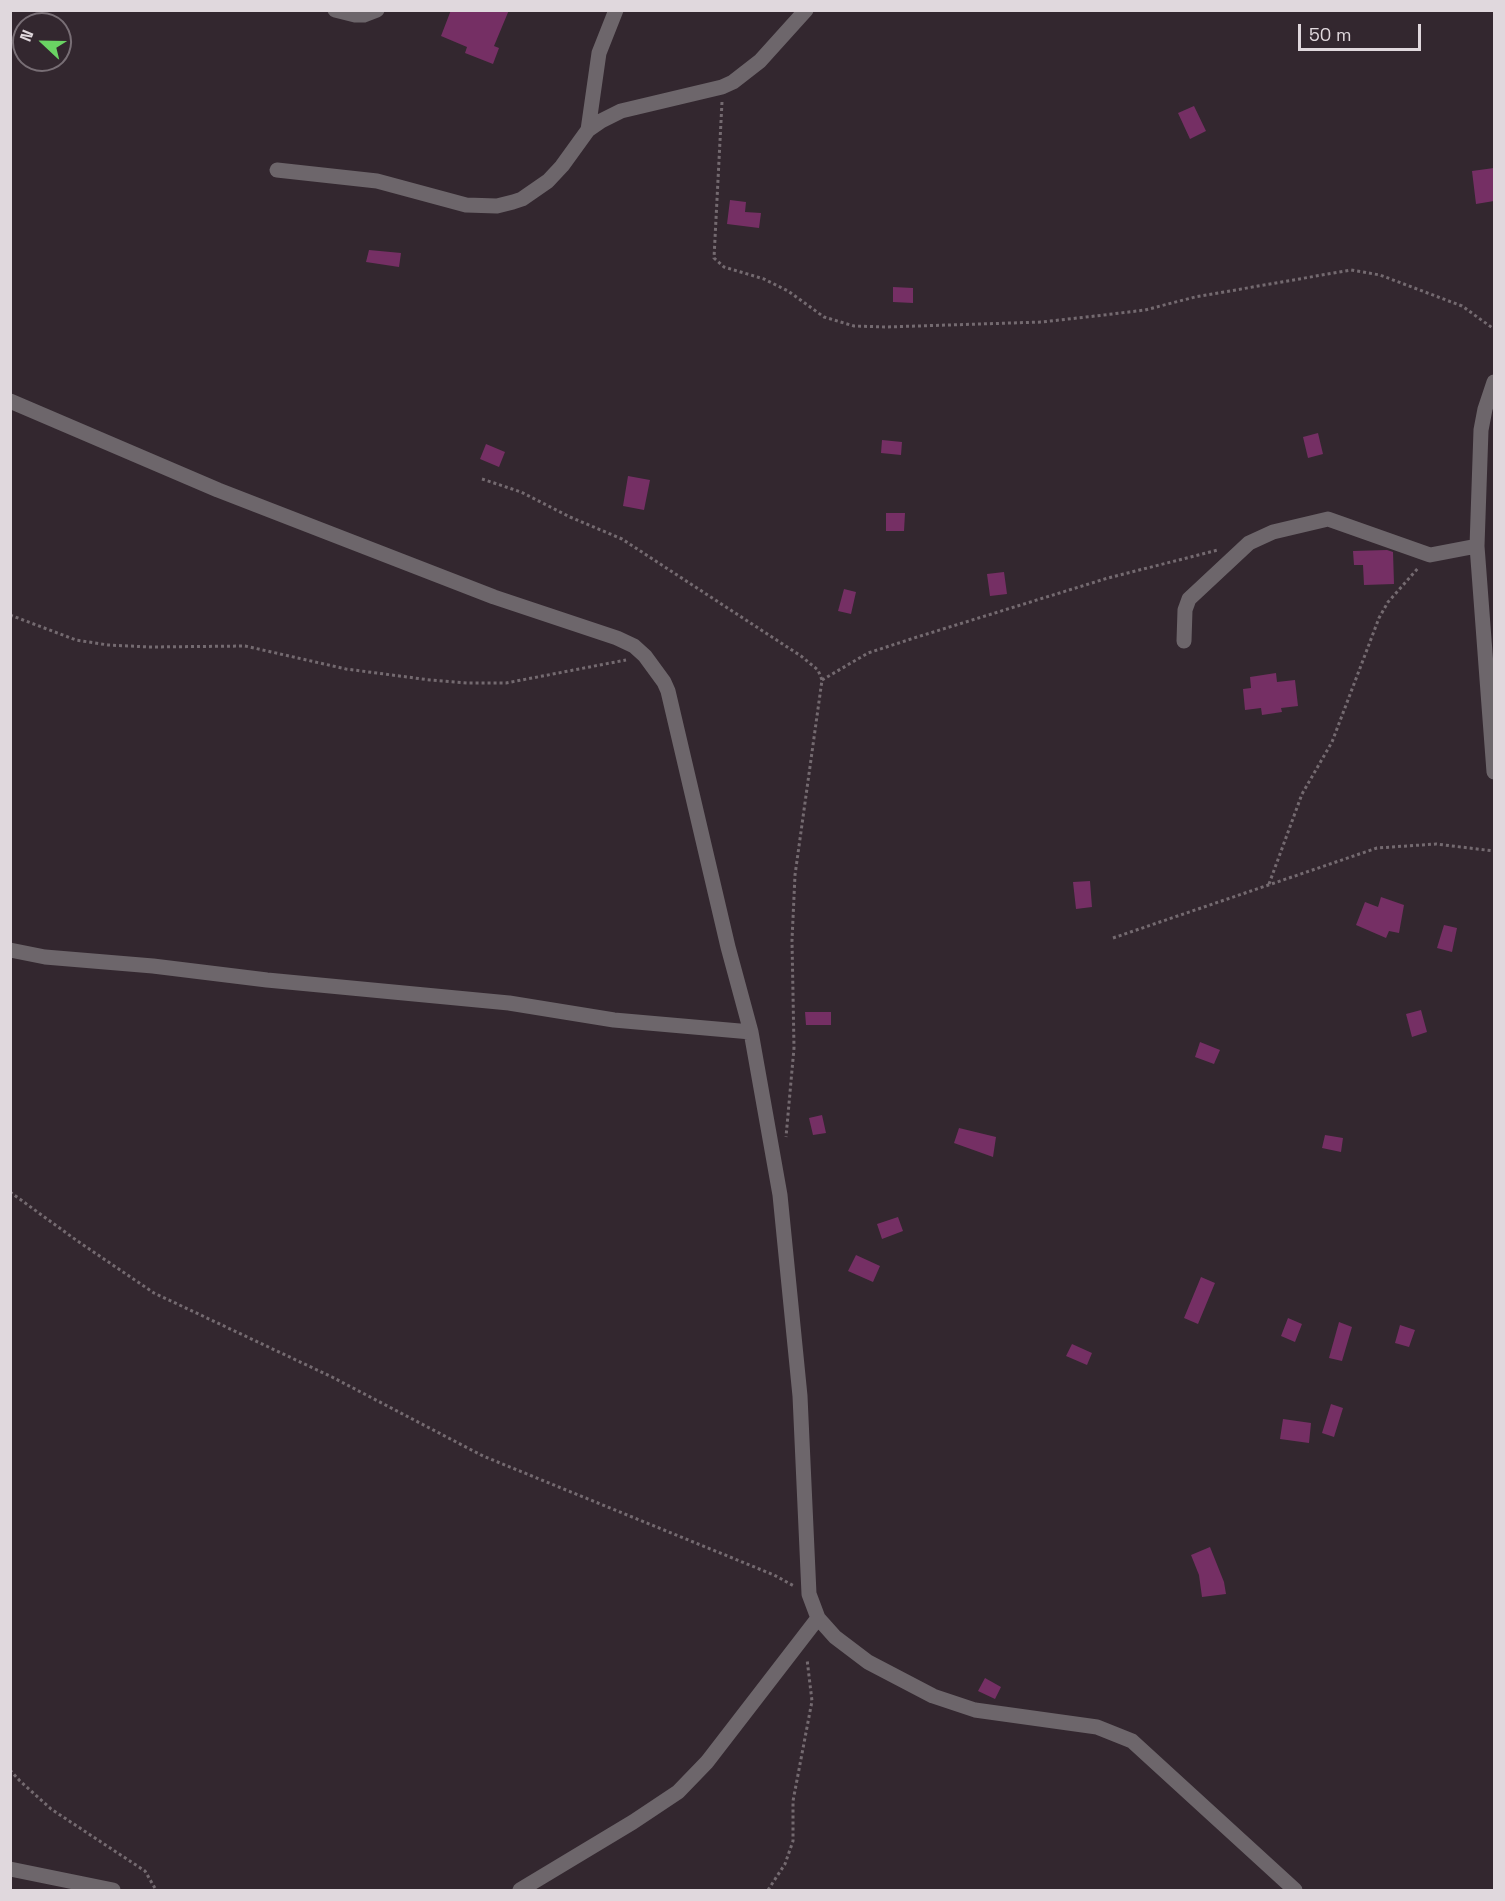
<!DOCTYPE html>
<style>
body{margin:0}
#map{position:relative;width:1505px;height:1901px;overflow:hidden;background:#33272f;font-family:"Space Grotesk",sans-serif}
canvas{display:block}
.frame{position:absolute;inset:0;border:12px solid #e0d8dd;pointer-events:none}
.north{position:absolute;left:12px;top:12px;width:60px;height:60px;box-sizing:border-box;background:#33272f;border:2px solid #786e75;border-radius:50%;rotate:292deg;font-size:16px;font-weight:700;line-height:24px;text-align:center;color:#e0d8dd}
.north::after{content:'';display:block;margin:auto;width:21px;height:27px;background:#6ad363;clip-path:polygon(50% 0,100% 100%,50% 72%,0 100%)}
.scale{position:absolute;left:1298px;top:24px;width:123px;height:27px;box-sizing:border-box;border:3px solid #e0d8dd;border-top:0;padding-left:8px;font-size:18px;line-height:21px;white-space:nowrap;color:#e0d8dd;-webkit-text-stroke:4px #33272f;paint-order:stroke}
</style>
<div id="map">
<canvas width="1505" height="1901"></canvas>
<div class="frame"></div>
<div class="north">N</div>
<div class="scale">50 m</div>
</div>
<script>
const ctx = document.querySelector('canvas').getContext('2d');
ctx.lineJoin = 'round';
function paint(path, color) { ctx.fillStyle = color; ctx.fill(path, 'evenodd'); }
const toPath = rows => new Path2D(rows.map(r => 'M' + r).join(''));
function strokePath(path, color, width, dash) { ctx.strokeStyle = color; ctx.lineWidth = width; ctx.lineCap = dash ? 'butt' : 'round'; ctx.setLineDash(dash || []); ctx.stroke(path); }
paint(toPath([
 [451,10,509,10,494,46,499,48,493,64,465,53,467,47,441,36],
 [1194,106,1206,131,1190,139,1178,113],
 [1494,168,1494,201,1476,204,1472,171],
 [730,200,746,202,745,212,761,213,759,228,727,224],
 [369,250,401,253,399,267,366,262],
 [893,287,913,288,913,303,893,302],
 [1318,433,1323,454,1308,458,1303,437],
 [882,440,902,442,901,455,881,453],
 [486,444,505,452,499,467,480,459],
 [628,476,650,480,644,510,623,506],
 [886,513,905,513,904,531,886,531],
 [1387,550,1393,552,1394,584,1364,585,1363,565,1354,565,1353,551],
 [1004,572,1007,594,990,596,987,574],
 [844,589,856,592,851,614,838,611],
 [1276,673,1277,682,1295,680,1298,706,1281,708,1282,712,1262,715,1261,708,1245,710,1243,689,1251,688,1250,677],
 [1090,881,1092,907,1076,909,1073,882],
 [1381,897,1404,905,1399,933,1389,931,1386,938,1356,925,1365,902,1378,907],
 [1444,925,1457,928,1452,952,1437,948],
 [1421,1010,1427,1032,1412,1037,1406,1014],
 [805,1012,831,1012,831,1025,806,1025],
 [1200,1042,1220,1050,1214,1064,1195,1057],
 [822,1115,826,1133,813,1135,809,1118],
 [959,1128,996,1137,993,1157,954,1143],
 [1325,1135,1343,1138,1341,1152,1322,1148],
 [898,1217,903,1231,882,1239,877,1224],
 [856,1255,880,1266,873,1282,848,1271],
 [1201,1277,1215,1283,1198,1324,1184,1318],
 [1288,1318,1302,1324,1295,1342,1281,1336],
 [1339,1322,1352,1327,1342,1361,1329,1358],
 [1400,1325,1415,1330,1409,1347,1395,1343],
 [1072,1344,1092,1353,1087,1365,1066,1356],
 [1331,1404,1343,1408,1334,1437,1322,1433],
 [1283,1419,1311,1423,1309,1443,1280,1439],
 [1210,1547,1224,1582,1226,1594,1202,1597,1199,1575,1191,1555],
 [985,1678,1001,1687,995,1699,978,1691]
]), '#752f64');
strokePath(toPath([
 [722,102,714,258,724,267,764,279,788,291,824,317,854,326,886,327,1042,322,1104,315,1145,310,1195,297,1351,270,1380,275,1462,306,1494,329],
 [482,479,521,492,570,517,622,539,801,656,818,670,822,680,795,875,792,940,794,1048,786,1137],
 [10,615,76,640,108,645,149,647,245,646,346,669,430,680,467,683,506,683,626,660],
 [822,680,868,653,914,638,1108,578,1218,550],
 [1269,884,1302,794,1332,742,1379,618,1388,602,1419,567],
 [1113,938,1377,848,1436,844,1494,851],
 [10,1192,76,1240,154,1293,332,1377,483,1456,774,1575,794,1586],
 [10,1770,20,1781,51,1809,145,1871,156,1890],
 [768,1890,785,1864,793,1841,793,1801,812,1701,807,1659]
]), '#746a70', 3, [3, 3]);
strokePath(toPath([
 [335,10,355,15,364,15,377,10],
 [588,130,599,53,616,10],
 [277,170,377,181,466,205,497,206,513,202,522,199,548,181,562,166,588,130,601,121,621,111,722,87,733,82,760,61,806,10],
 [1494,382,1485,409,1481,430,1477,546,1494,772],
 [10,401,218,490,494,597,617,638,634,646,645,656,664,682,668,691,728,947,751,1032,780,1195,800,1396,809,1594,818,1618,835,1637,868,1662,933,1696,975,1710,1097,1727,1132,1741,1295,1890],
 [1184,641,1185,610,1189,599,1249,543,1273,532,1328,519,1430,555,1477,546],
 [10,950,45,957,153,966,267,980,509,1003,614,1020,751,1032],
 [10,1869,113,1890],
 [520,1890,633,1822,678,1792,707,1762,818,1618]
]), '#6d666b', 15);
</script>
